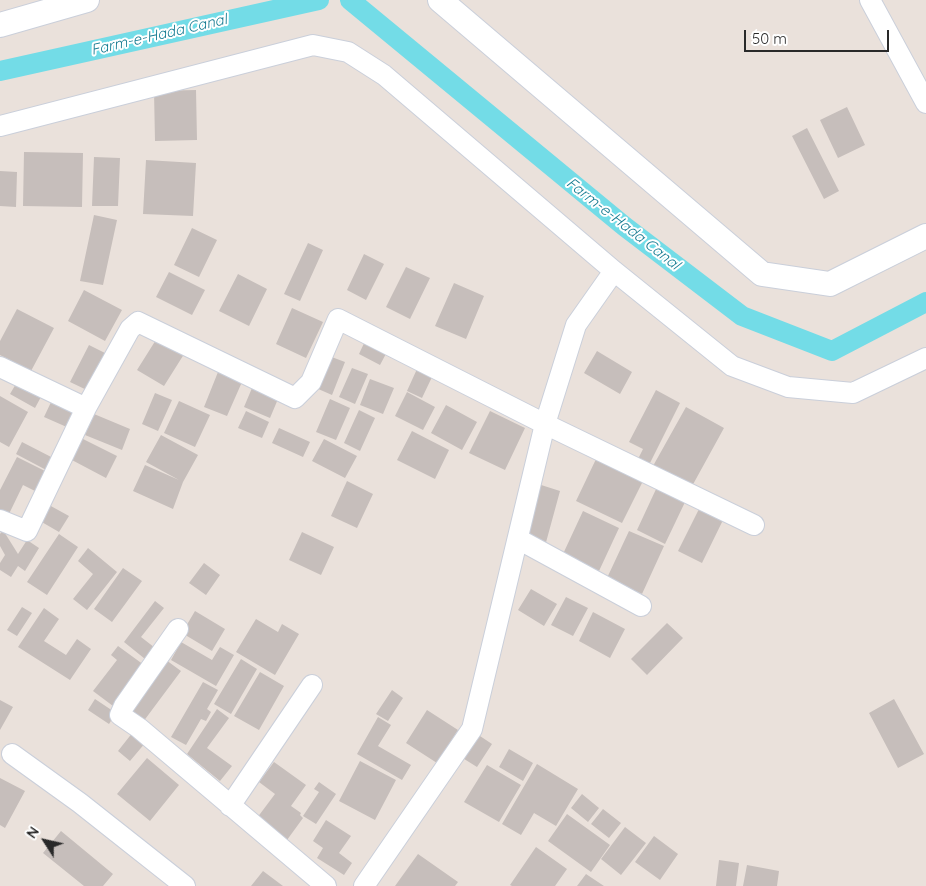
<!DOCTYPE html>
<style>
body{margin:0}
#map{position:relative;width:926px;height:886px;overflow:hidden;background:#eae1db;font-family:Quicksand,sans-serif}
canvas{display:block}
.north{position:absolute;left:20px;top:816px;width:50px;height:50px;-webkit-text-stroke:4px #fff;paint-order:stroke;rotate:305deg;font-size:14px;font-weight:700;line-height:20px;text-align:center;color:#292929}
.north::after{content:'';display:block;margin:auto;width:18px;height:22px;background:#292929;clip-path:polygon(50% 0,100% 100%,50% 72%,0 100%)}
.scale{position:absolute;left:744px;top:30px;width:145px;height:22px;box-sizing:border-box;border:2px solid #292929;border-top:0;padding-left:6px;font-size:15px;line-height:18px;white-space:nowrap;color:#292929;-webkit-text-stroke:4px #fff;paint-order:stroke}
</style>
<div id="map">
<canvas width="926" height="886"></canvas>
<div class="north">N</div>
<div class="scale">50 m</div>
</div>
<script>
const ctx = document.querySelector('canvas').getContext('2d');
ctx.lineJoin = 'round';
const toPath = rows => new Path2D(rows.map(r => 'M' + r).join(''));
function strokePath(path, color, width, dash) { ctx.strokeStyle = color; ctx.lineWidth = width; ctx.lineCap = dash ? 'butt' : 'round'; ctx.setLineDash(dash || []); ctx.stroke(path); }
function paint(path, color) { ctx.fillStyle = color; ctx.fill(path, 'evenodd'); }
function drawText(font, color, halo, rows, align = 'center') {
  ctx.font = font + ' Quicksand,sans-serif'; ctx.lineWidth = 4; ctx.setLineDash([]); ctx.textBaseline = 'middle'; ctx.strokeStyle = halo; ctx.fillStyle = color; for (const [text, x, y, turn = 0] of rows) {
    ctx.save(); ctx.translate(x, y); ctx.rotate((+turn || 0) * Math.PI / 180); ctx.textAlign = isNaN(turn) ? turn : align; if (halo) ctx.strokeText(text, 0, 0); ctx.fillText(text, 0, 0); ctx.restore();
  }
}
strokePath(toPath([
 [350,0,624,226,742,316,832,351,926,302],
 [0,71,319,0]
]), '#73dce7', 20);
paint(toPath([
 [196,90,197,140,155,141,154,91],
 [847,107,865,145,838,158,820,120],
 [807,128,839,191,824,199,792,136],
 [24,152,83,153,82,207,23,206],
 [94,157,120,158,118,206,92,206],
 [146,160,196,163,193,216,143,214],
 [0,171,17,172,16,207,0,206],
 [94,215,117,220,103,285,80,281],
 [192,228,217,240,199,277,174,265],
 [308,243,323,250,300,301,284,294],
 [364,254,384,264,366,300,347,290],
 [406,267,430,278,410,319,386,307],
 [169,272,205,290,192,315,156,297],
 [238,274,267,289,249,326,219,311],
 [454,283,484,296,466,339,435,326],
 [84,290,122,310,105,341,68,321],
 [292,308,323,322,306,358,276,344],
 [17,309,54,328,31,371,0,355,0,341],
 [159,335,186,351,164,386,137,370],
 [366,339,388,350,380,365,359,354],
 [89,345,109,355,91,392,70,382],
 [597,351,632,372,620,394,584,373],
 [329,356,345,362,332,395,316,388],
 [352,368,368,374,355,404,339,397],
 [417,369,432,377,422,398,407,391],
 [218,372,242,382,227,416,204,407],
 [370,379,394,388,383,414,360,405],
 [17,382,42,395,35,408,10,394],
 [252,388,278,399,270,418,244,407],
 [656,390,680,403,649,465,638,459,643,449,629,442],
 [407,392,435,407,423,430,395,416],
 [155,393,172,400,158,431,142,424],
 [0,396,28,412,9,447,0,442],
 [330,399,350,408,336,440,316,432],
 [52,400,77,411,69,428,44,417],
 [179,401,210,415,195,447,164,433],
 [446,405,477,422,462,450,431,433],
 [686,407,724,428,691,488,653,466],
 [359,410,375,418,360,451,344,443],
 [246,411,269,422,262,438,238,428],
 [490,411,525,428,505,470,469,453],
 [94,414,130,429,122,450,85,435],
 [279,428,310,442,303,457,272,443],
 [412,431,449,450,435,479,397,460],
 [161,435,198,455,183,482,173,509,133,491,145,465,179,480,146,462],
 [81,438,117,456,106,478,70,459],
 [324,439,357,456,345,478,312,461],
 [22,442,57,460,50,472,16,454],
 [17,457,49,473,39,493,23,485,8,516,0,512,0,490],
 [597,457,644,479,622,523,576,501],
 [347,481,373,494,357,528,331,516],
 [538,484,560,491,545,546,522,539],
 [657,487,686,500,665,544,637,530],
 [49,505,69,516,59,532,40,521],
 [700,507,724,518,702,563,678,551],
 [583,511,619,528,599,571,563,554],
 [3,530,18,554,27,540,39,548,25,571,18,566,11,577,0,570,0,563,5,555,0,546,0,534],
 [629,531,664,546,642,594,607,578],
 [302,532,334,547,321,575,289,560],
 [59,534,78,547,47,595,27,582],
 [88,548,117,572,87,610,73,599,93,574,78,561],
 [204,563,220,575,206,595,189,583],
 [123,568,142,581,112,622,94,609],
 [531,589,557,604,544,626,518,610],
 [566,597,588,608,573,636,551,625],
 [155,601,164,608,141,637,159,651,150,663,124,642],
 [22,607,32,613,17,636,7,630],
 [44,608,59,619,44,641,66,655,77,639,91,649,70,680,18,647],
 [195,611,225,629,212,651,182,633],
 [593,612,625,629,610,658,579,641],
 [256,619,278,632,282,624,299,634,275,675,236,652],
 [667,623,683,638,647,675,631,659],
 [181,642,212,660,220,647,234,655,216,686,171,660],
 [118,646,144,665,113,706,93,691,117,660,111,655],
 [241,659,257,669,231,714,214,704],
 [166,660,181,671,143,722,129,711],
 [260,672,284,686,259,730,234,716],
 [203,682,218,690,207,709,211,712,206,721,201,719,186,745,171,737],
 [392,690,403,698,388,721,376,714],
 [95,699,116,713,109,724,88,710],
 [894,699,924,754,898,768,869,713],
 [0,700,13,707,0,730],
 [217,709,229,718,207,748,232,766,220,781,187,754],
 [427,710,458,730,437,763,406,743],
 [378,717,391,725,378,746,411,765,402,780,357,754],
 [133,732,146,742,130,761,118,751],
 [477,734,492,744,477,767,461,757],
 [509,749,533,763,523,781,499,767],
 [147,758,179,785,150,821,117,794],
 [360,761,396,780,375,820,339,801],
 [274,762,306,785,291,806,301,813,300,815,303,818,287,840,257,818,275,794,259,782],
 [537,764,578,789,556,826,534,813,521,835,502,824],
 [487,765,521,785,499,822,464,802],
 [0,778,25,791,5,828,0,825],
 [319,782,336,794,316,824,303,816,319,792,314,789],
 [582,794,599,808,588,822,571,808],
 [603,809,621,823,609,838,591,824],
 [567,814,610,845,591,872,548,841],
 [326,820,351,836,339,853,352,863,344,875,317,858,323,848,313,841],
 [625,827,646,843,621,875,601,859],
 [61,831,113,874,103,886,84,886,43,853],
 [654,836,678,854,660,880,635,862],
 [536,847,567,869,555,886,512,886,510,885],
 [418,854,458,882,455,886,395,886],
 [719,860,739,863,736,886,716,886],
 [747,865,779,871,777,886,743,886],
 [263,871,283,886,251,886],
 [586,874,604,886,577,886]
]), '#c6bebb');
const minor = toPath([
 [870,0,926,103],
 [0,126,313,45,348,52,384,75,614,271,732,366,788,387,853,393,926,358],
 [0,367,86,408],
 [0,520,27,531,86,408,130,329,138,322,295,398,311,382,338,319,545,424,754,525],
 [518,539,641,606],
 [178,629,124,706,120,715,139,728,326,886],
 [12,754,80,803,185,886],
 [230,806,312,685],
 [364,886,472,729,545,424,576,325,614,271]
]);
const tertiary = toPath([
 [440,0,762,274,830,284,926,236],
 [0,25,87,0]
]);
strokePath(minor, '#cacfda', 22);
strokePath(tertiary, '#cacfda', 26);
strokePath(minor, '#fff', 20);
strokePath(tertiary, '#fff', 24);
drawText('italic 15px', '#157b91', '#fff', [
 ["Farm-e-Hada Canal",159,35,-13],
 ["Farm-e-Hada Canal",623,224,38]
]);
</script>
